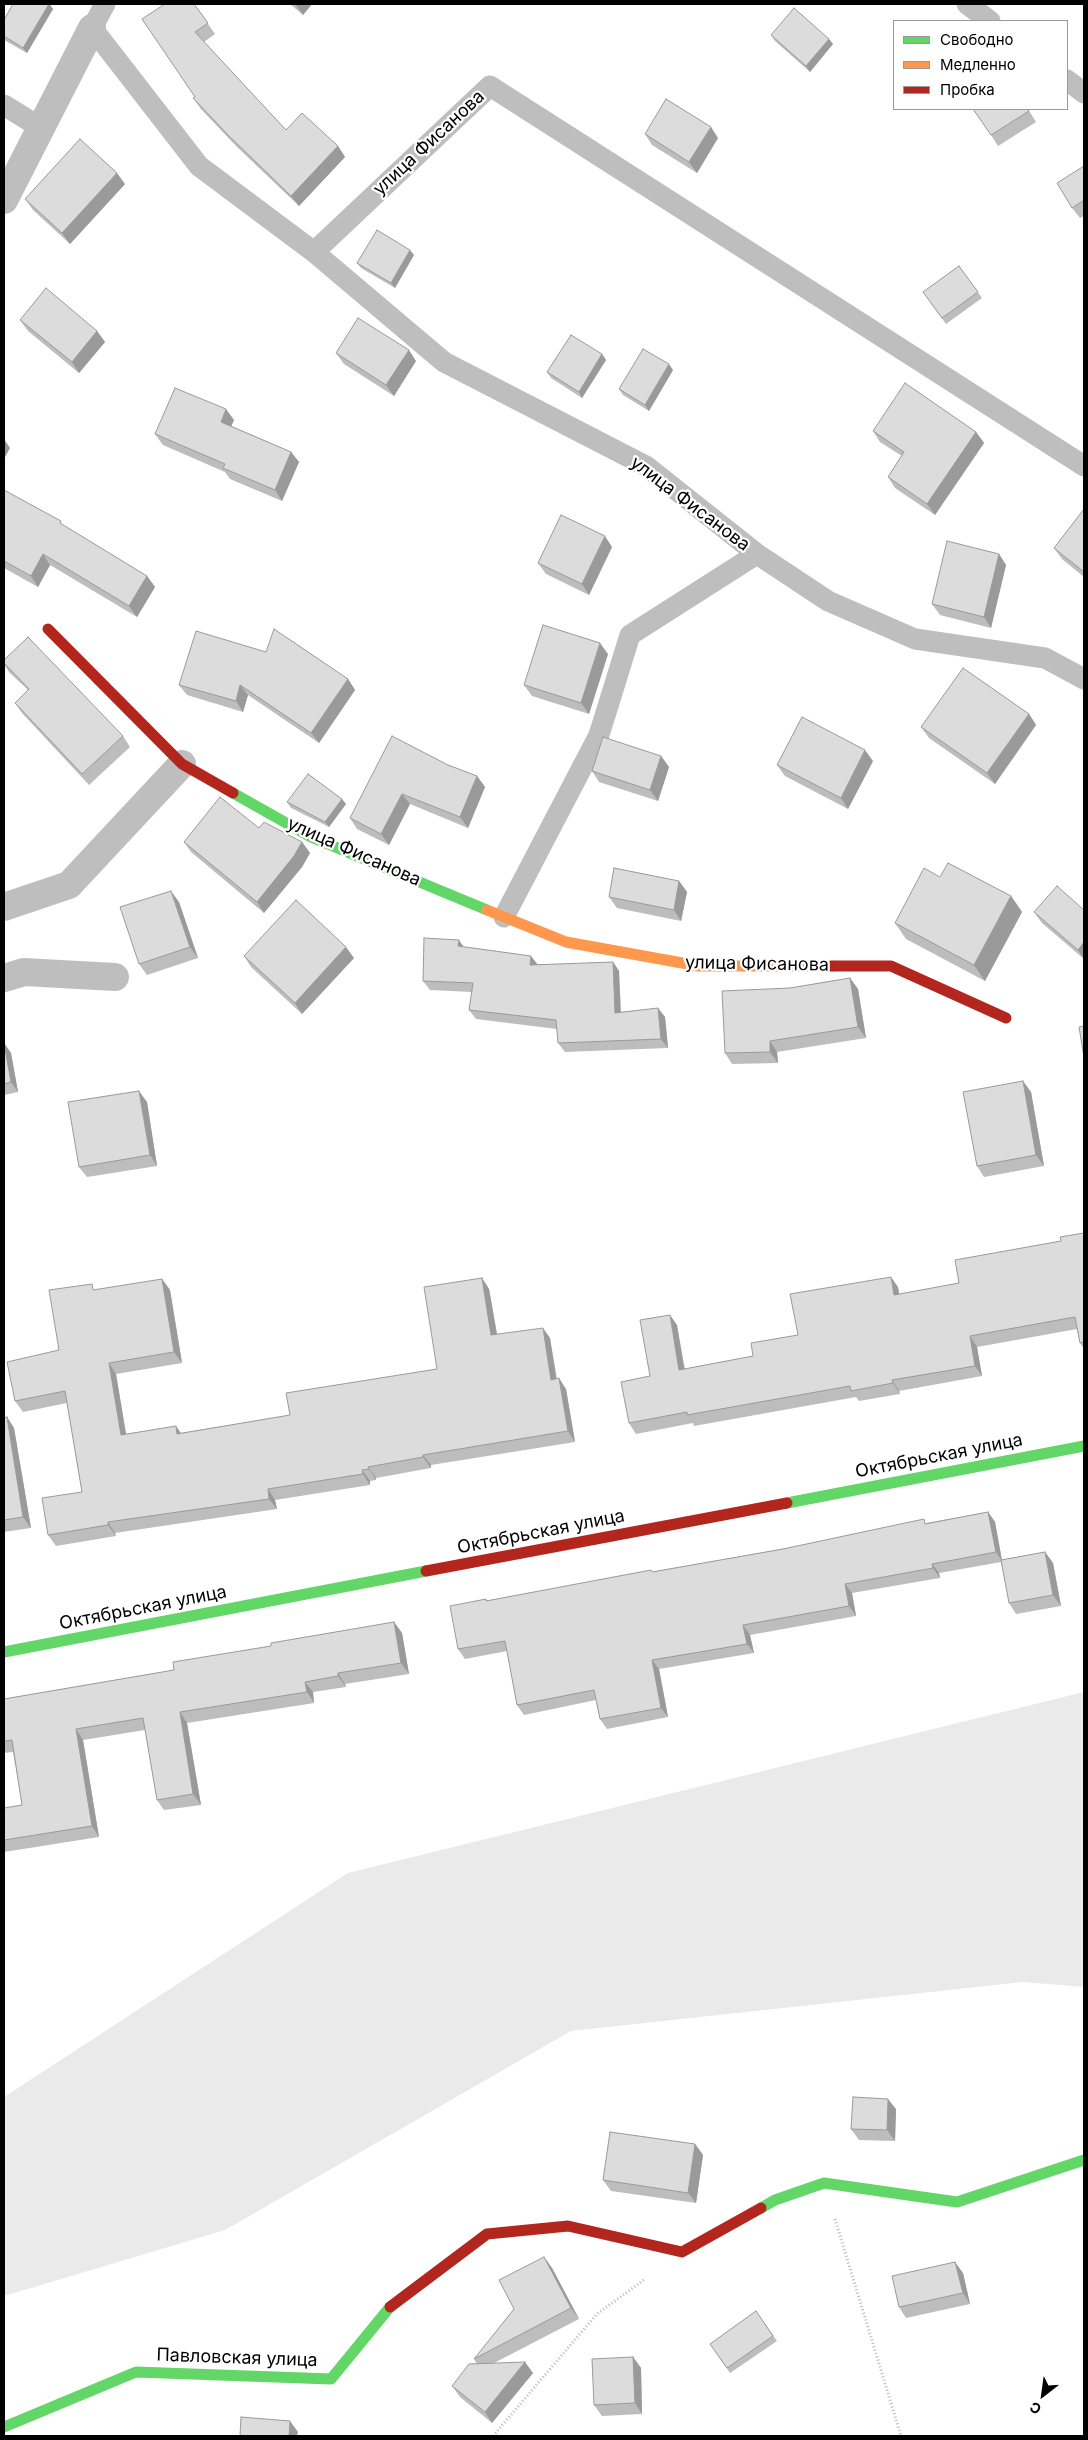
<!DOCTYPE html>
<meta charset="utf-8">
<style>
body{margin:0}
#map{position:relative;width:1088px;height:2440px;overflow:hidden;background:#fff;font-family:Inter,sans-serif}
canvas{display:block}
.frame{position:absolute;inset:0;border:5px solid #000;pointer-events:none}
.legend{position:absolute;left:893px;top:20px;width:175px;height:90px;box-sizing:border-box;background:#fff;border:1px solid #999;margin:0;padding:6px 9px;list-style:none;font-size:15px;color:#000}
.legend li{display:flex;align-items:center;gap:10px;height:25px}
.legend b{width:25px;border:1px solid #999}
.north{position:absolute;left:1018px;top:2370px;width:50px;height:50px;-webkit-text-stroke:4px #fff;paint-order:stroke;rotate:210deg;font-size:14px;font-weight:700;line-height:20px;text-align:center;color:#000}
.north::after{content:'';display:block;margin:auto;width:18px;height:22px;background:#000;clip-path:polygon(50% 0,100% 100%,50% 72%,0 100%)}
</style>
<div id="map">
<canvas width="1088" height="2440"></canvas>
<div class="frame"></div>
<ul class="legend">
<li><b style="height:6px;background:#63d668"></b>Свободно</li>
<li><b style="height:6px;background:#ff974d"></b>Медленно</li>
<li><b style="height:6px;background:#b3261e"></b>Пробка</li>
</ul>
<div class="north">С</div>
</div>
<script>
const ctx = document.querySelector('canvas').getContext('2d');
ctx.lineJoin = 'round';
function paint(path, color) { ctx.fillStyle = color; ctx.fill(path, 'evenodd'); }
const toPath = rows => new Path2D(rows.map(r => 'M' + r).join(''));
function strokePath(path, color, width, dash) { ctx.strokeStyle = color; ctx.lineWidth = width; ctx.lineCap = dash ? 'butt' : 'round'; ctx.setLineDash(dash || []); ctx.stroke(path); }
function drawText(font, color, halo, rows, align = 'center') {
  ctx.font = font + ' Inter,sans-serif'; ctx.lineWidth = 4.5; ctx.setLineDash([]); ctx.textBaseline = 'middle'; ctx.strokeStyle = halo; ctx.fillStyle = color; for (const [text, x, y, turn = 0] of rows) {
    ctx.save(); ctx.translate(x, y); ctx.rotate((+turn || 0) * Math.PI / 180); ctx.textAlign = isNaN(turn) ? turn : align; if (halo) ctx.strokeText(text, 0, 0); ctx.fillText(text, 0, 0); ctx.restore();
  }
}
paint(toPath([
 [1084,1692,1084,1987,1023,1982,571,2031,225,2230,4,2296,4,2097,348,1873]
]), '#eaeaea');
strokePath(toPath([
 [835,2219,901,2436],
 [493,2436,597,2314,645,2279]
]), '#b8b8b8', 3, [1, 2.5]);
strokePath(toPath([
 [105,4,92,28,199,166,314,252,444,362,646,466,757,554,630,635,599,735,504,917],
 [967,4,990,21],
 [1067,80,1084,93],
 [4,105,41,128],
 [314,252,490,86,1084,466],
 [757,554,828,601,915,639,1045,658,1084,679]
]), '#bebebe', 21);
strokePath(toPath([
 [4,200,92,28],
 [4,907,69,885,182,764],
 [4,978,24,972,115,977]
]), '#bebebe', 28);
strokePath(toPath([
 [233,793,311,837,487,910],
 [787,1503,1084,1446],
 [4,1652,426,1571],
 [761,2208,775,2200,824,2183,957,2202,1084,2160],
 [4,2427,136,2372,331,2379,390,2307]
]), '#63d668', 11);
strokePath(toPath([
 [487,910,566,942,699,966,832,966]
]), '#ff974d', 11);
strokePath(toPath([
 [48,629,182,764,233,793],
 [832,966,891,966,1006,1018],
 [426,1571,787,1503],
 [390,2307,487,2234,568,2226,682,2252,761,2208]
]), '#b3261e', 11);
paint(toPath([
 [13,4,50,4,53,9,27,53,4,40,4,20],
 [194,4,215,34,204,42,286,130,338,146,345,157,299,206,236,146,201,109,193,98,195,97],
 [290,4,312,4,303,15],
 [771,35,833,44,810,72,775,41],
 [1028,109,1036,122,998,146,991,135],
 [645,134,718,138,697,173,652,145],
 [1084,166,1084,216,1080,218,1072,208],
 [125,184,70,244,33,210,25,199],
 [414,255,395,288,361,268,357,263],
 [959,266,982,298,946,324,923,292],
 [20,320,97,331,105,342,79,373,28,331],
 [336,353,416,361,394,396,344,364],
 [602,354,606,360,582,398,551,378,547,372],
 [673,370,649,411,623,395,619,389],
 [234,420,231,426,291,452,299,462,282,501,230,479,225,472,163,445,155,434],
 [873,431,976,432,984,443,935,515,895,488,888,477,902,456,880,442],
 [4,490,147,576,155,587,137,617,50,565,38,587,4,568],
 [1084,509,1084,577,1062,559,1054,548],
 [612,547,589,595,546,574,538,563],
 [999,554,1006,565,991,628,940,615,932,604],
 [608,654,589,714,532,696,524,685],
 [4,660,123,736,130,747,89,785,22,713,15,703,28,690,9,672,4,664],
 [348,679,355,690,319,743,248,695,243,712,187,695,179,685],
 [1029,714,1036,725,995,784,929,738,921,727],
 [661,756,669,767,658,801,599,782,592,771],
 [873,761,848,809,785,776,777,765],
 [448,765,477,776,485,787,468,828,410,804,389,845,357,829,350,818],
 [287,802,346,804,329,827,291,808],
 [259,828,302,842,310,853,302,867,264,913,191,852,184,842],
 [940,877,1011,896,1022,912,985,981,906,939,895,923],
 [679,881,687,892,681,921,617,908,609,897],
 [179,902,198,958,147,975,139,964],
 [1084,910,1084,959,1042,923,1034,912],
 [464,947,538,965,613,962,619,971,621,1012,658,1008,665,1017,668,1048,565,1052,558,1043,557,1029,476,1019,469,1010,472,992,430,990,423,981],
 [244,956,354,958,302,1014,251,967],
 [850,978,858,989,866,1038,777,1052,778,1063,732,1064,725,1053,790,988],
 [4,1043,11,1053,18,1092,4,1095],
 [1031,1092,1044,1166,984,1177,977,1166],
 [147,1102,157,1166,87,1177,79,1167],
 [1084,1233,1084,1349,1080,1343,1077,1329,977,1347,982,1376,899,1391,900,1394,859,1401,856,1397,694,1426,693,1423,636,1434,629,1423,650,1376,677,1325,685,1369,753,1356,898,1287,899,1294,959,1283,1061,1241],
 [482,1278,489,1289,497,1334,550,1338,557,1379,566,1389,575,1442,431,1465,431,1468,376,1478,376,1480,370,1481,370,1485,275,1500,277,1509,115,1533,116,1536,56,1546,48,1535,82,1492,67,1403,23,1412,15,1401,59,1350,96,1290,162,1279,170,1290,182,1363,116,1374,126,1434,176,1426,181,1433,290,1415,437,1369],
 [7,1417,14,1428,31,1528,4,1532,4,1418],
 [988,1512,995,1522,1002,1560,1045,1552,1053,1563,1061,1606,1016,1614,1009,1603,1001,1562,939,1573,940,1578,852,1593,856,1616,750,1635,754,1653,659,1669,668,1717,607,1729,600,1719,596,1700,524,1715,517,1705,507,1651,465,1659,458,1649,486,1599,487,1601,653,1572],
 [394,1622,402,1633,409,1674,345,1684,346,1687,313,1692,314,1703,187,1723,201,1805,164,1810,157,1800,145,1730,83,1740,99,1837,4,1852,4,1808,22,1805,13,1752,4,1753,4,1699,174,1670,271,1646],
 [896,2109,895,2141,859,2140,851,2129],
 [695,2144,703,2155,696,2203,611,2191,603,2180],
 [544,2257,552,2268,579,2319,494,2363,533,2373,492,2423,460,2397,452,2386,477,2364,474,2359,514,2309],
 [963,2273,970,2304,906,2318,899,2307],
 [756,2311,777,2341,730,2373,710,2344],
 [633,2357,641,2368,642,2414,602,2416,594,2405]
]), '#bdbdbd');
paint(toPath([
 [49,4,53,9,27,53,23,48],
 [295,4,312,4,303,15],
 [829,39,833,44,810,72,806,66],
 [711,127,718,138,697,173,689,162],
 [338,146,345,157,299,206,291,196],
 [117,173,125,184,70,244,62,233],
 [410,250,414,255,395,288,391,283],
 [97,331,105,342,79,373,72,362],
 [409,350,416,361,394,396,386,385],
 [602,354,606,360,582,398,579,392],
 [669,364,673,370,649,411,645,405],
 [226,409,234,420,228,433,221,422],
 [976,432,984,443,935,515,927,504],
 [4,439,10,448,4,459],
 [291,452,299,462,282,501,275,490],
 [605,536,612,547,589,595,582,584],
 [43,554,50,565,38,587,31,576],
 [999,554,1006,565,991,628,984,617],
 [147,576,155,587,137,617,129,606],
 [600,643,608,654,589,714,581,703],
 [348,679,355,690,319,743,311,733],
 [240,685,248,695,243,712,236,701],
 [1029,714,1036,725,995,784,987,773],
 [865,750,873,761,848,809,841,798],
 [661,756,669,767,658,801,650,790],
 [477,776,485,787,468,828,460,817],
 [402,794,410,804,389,845,381,834],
 [342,799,346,804,329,827,325,822],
 [302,842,310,853,302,867,264,913,257,902],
 [679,881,687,892,681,921,674,910],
 [171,891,179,902,198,958,190,947],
 [1011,896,1022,912,985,981,974,965],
 [459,940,465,949,458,946],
 [1084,942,1084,959,1078,950],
 [346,947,354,958,302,1014,295,1003],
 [531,956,538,965,530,965],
 [613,962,619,971,621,1022,615,1013],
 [850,978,858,989,866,1038,858,1027],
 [658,1008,665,1017,668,1048,661,1039],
 [770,1041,777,1052,778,1063,770,1052],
 [4,1043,11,1053,18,1092,11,1082],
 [1023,1081,1031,1092,1044,1166,1036,1155],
 [139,1091,147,1102,157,1166,150,1155],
 [891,1277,898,1287,901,1305,894,1295],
 [482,1278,489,1289,499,1346,491,1335],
 [162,1279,170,1290,182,1363,174,1352],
 [670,1315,677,1325,686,1381,679,1370],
 [543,1328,550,1338,558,1390,551,1380],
 [970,1336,977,1347,982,1376,975,1366],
 [109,1363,116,1374,128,1446,121,1435],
 [559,1378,566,1389,575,1442,568,1431],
 [892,1380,899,1391,900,1394,893,1383],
 [7,1417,14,1428,31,1528,23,1517],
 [176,1426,183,1437,177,1434],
 [423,1455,431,1465,431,1468,423,1457],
 [368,1467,376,1478,376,1480,369,1469],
 [362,1470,370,1481,370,1485,363,1474],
 [268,1489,275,1500,277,1509,269,1499],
 [988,1512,995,1522,1002,1561,996,1552],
 [108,1522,115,1533,116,1536,108,1525],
 [1045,1552,1053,1563,1061,1606,1053,1595],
 [932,1564,939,1573,940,1578,933,1568],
 [845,1584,852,1593,856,1616,849,1606],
 [394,1622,402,1633,409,1674,401,1663],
 [743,1625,750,1635,754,1653,747,1644],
 [652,1660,659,1669,668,1717,661,1708],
 [338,1673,345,1684,346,1687,338,1676],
 [305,1682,313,1692,314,1703,307,1692],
 [180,1712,187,1723,201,1805,193,1794],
 [76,1729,83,1740,99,1837,92,1826],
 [888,2099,896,2109,895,2141,887,2130],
 [695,2144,703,2155,696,2203,688,2193],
 [544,2257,552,2268,579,2319,571,2308],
 [955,2262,963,2273,970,2304,963,2293],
 [633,2357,641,2368,642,2414,635,2403],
 [525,2362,533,2373,492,2423,485,2412],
 [290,2421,298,2432,297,2436,289,2436]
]), '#9a9a9a');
const building = toPath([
 [13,4,49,4,23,48,4,36,4,20,13,4],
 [165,4,194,4,208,23,195,32,286,130,302,113,338,146,291,196,228,135,193,98,195,97,142,19,165,4],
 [794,8,829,39,806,66,771,35,794,8],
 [666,99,711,127,689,162,645,134,666,99],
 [973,109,1027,109,1029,111,991,135,973,109],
 [80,139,117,173,62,233,25,199,80,139],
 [1084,166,1084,200,1072,208,1057,183,1084,166],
 [377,230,410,250,391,283,357,263,377,230],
 [959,266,978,292,942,318,923,292,959,266],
 [46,288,97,331,72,362,20,320,46,288],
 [358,318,409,350,386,385,336,353,358,318],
 [571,335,602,354,579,392,547,372,571,335],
 [643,349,669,364,645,405,619,389,643,349],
 [905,383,976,432,927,504,888,477,904,452,873,431,905,383],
 [175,388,226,409,221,422,291,452,275,490,223,468,225,464,155,434,175,388],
 [4,490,61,521,60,523,147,576,129,606,43,554,31,576,4,561,4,490],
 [1084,509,1084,572,1054,548,1084,509],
 [561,515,605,536,582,584,538,563,561,515],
 [947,541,999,554,984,617,932,604,947,541],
 [543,625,600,643,581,703,524,685,543,625],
 [274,629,348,679,311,733,240,685,236,701,179,685,196,631,266,652,274,629],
 [28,637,123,736,82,774,15,703,29,689,4,663,4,660,28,637],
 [963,668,1029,714,987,773,921,727,963,668],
 [802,717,865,750,841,798,777,765,802,717],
 [392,736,448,765,477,776,460,817,402,794,381,834,350,818,392,736],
 [603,737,661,756,650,790,592,771,603,737],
 [308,774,342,799,325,822,287,802,308,774],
 [220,797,259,828,264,822,302,842,294,856,257,902,184,842,220,797],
 [948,863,1011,896,974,965,895,923,924,868,940,877,948,863],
 [614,868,679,881,674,910,609,897,614,868],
 [1057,886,1084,910,1084,942,1078,950,1034,912,1057,886],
 [171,891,190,947,139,964,120,907,171,891],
 [296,900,346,947,295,1003,244,956,296,900],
 [424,938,459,940,458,946,531,956,530,965,613,962,615,1013,658,1008,661,1039,558,1043,556,1020,469,1010,473,983,423,981,424,938],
 [850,978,858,1027,770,1041,770,1052,725,1053,722,991,790,988,850,978],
 [1084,1026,1084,1057,1079,1027,1084,1026],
 [4,1043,11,1082,4,1084,4,1043],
 [1023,1081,1036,1155,977,1166,963,1092,1023,1081],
 [139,1091,150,1155,79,1167,68,1102,139,1091],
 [1084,1233,1084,1342,1080,1343,1075,1317,970,1336,975,1366,892,1380,893,1383,851,1391,850,1386,687,1415,687,1412,629,1423,621,1382,650,1376,640,1320,670,1315,679,1370,753,1356,751,1343,798,1335,790,1294,891,1277,894,1295,959,1283,955,1260,1061,1241,1060,1237,1084,1233],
 [482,1278,491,1335,543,1328,551,1380,559,1378,568,1431,423,1455,423,1457,368,1467,369,1469,362,1470,363,1474,268,1489,269,1499,108,1522,108,1525,48,1535,42,1498,82,1492,65,1391,15,1401,7,1362,59,1350,49,1290,92,1284,93,1290,162,1279,174,1352,109,1363,121,1435,176,1426,177,1434,290,1415,286,1393,437,1369,424,1287,482,1278],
 [7,1417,23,1517,4,1520,4,1418,7,1417],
 [988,1512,996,1552,932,1564,933,1568,845,1584,849,1606,743,1625,747,1644,652,1660,661,1708,600,1719,594,1690,517,1705,505,1641,458,1649,450,1606,486,1599,486,1601,651,1570,652,1572,783,1549,924,1519,925,1524,988,1512],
 [1045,1552,1053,1595,1009,1603,1001,1560,1045,1552],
 [394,1622,401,1663,338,1673,338,1676,305,1682,307,1692,180,1712,193,1794,157,1800,143,1718,76,1729,92,1826,4,1840,4,1808,22,1805,12,1740,4,1741,4,1699,174,1670,173,1662,271,1646,271,1643,394,1622],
 [853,2097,888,2099,887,2130,851,2129,853,2097],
 [610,2132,695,2144,688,2193,603,2180,610,2132],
 [544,2257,571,2308,474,2359,514,2309,499,2280,544,2257],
 [955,2262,963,2293,899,2307,892,2276,955,2262],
 [756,2311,773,2336,727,2368,710,2344,756,2311],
 [633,2357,635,2403,594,2405,592,2359,633,2357],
 [525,2362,485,2412,452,2386,469,2364,525,2362],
 [241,2417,290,2421,289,2436,240,2436,241,2417]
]);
paint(building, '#dcdcdc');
strokePath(building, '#9a9a9a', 1);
drawText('18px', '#000', '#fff', [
 ["улица Фисанова",429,143,-43],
 ["улица Фисанова",690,504,37],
 ["улица Фисанова",354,852,24],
 ["улица Фисанова",757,964,1],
 ["Октябрьская улица",939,1456,-11],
 ["Октябрьская улица",541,1532,-11],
 ["Октябрьская улица",143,1608,-11],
 ["Павловская улица",237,2358,2]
]);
</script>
